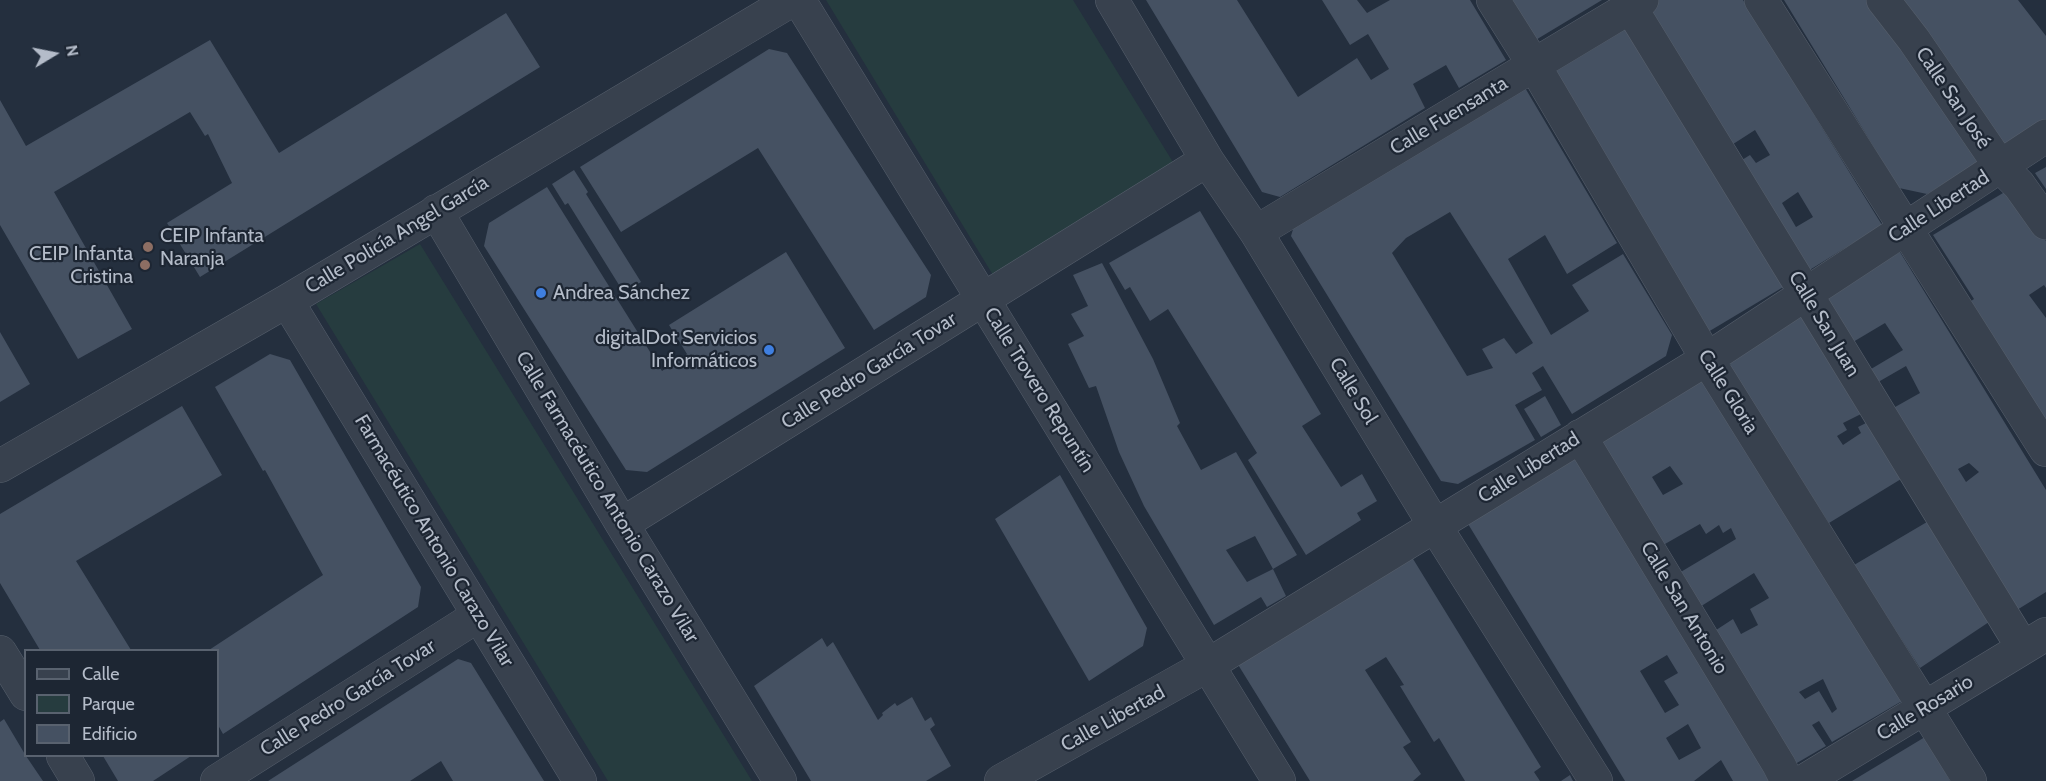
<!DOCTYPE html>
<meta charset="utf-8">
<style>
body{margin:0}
#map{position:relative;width:2046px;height:781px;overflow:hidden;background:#242f3e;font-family:Cabin,sans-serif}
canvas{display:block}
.legend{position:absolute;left:24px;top:649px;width:195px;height:108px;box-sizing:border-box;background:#1d2633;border:2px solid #59626f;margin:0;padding:8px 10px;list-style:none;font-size:18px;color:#b4bcc9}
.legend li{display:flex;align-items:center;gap:12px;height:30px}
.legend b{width:30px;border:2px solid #59626f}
.north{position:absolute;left:24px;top:24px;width:60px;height:60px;-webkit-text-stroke:4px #1d2633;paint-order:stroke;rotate:80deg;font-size:16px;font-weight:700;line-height:24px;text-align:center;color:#b4bcc9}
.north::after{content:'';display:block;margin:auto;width:21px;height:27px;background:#b4bcc9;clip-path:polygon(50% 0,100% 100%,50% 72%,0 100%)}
</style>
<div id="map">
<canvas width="2046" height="781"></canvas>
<ul class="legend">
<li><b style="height:8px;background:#38414e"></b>Calle</li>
<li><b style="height:16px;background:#263c3f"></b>Parque</li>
<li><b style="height:16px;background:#455162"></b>Edificio</li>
</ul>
<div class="north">N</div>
</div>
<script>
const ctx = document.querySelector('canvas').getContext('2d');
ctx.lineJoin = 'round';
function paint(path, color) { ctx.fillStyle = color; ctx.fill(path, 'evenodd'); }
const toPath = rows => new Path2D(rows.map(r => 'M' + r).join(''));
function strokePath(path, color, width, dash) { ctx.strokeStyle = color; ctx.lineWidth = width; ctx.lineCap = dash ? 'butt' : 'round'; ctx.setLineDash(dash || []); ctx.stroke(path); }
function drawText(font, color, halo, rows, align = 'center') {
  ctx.font = font + ' Cabin,sans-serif'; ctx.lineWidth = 4.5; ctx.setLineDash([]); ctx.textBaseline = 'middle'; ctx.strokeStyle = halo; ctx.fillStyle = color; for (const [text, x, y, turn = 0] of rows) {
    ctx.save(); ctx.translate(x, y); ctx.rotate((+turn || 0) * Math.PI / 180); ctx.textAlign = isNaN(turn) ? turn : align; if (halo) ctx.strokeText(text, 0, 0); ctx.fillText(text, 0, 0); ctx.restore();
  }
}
paint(toPath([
 [826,0,1073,0,1176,167,996,280],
 [420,244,752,781,608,781,316,304]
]), '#263c3f');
paint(toPath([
 [1146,0,1237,0,1298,97,1357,58,1371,80,1389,69,1368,34,1350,45,1322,0,1357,0,1367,13,1390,0,1470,0,1506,60,1459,88,1446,65,1413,84,1425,108,1280,197,1262,192],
 [1510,0,1602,0,1534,41],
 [1655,0,1743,0,1882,225,1808,271,1737,163,1750,155,1756,163,1770,155,1755,130,1727,148,1642,8],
 [1798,192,1813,217,1796,227,1782,203],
 [1784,0,1874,0,1985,158,1927,194,1899,188],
 [1897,0,2018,0,2046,36,2046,121,2001,149],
 [506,13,540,67,200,277,167,223,232,183,208,134,205,136,190,112,54,192,132,329,78,359,0,225,0,100,26,146,210,40,279,153],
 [1632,26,1790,283,1708,332,1546,64],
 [769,49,787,53,931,275,926,297,874,330,758,148,621,232,580,167],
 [1521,81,1617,243,1567,274,1545,235,1508,259,1551,335,1589,311,1572,285,1623,254,1672,335,1666,356,1572,414,1543,366,1532,373,1542,390,1515,405,1535,440,1458,484,1441,481,1291,236,1297,216],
 [1450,212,1533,343,1516,354,1504,338,1482,349,1493,368,1467,376,1392,253,1406,238],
 [2046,167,2046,189,2035,173],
 [574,170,588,192,586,194,641,282,624,293,568,203,565,205,552,184],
 [547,187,662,371,687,354,669,325,786,252,845,348,647,472,626,470,484,246,489,223],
 [2008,190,2046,241,2046,288,2044,285,2029,295,2046,318,2046,421,1971,301,1974,299,1933,235],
 [1200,211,1321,414,1302,426,1341,487,1362,474,1377,501,1357,513,1361,520,1306,555,1248,460,1257,453,1168,309,1150,321,1130,287,1125,290,1109,263],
 [1900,252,2046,490,2046,592,2012,613,1888,411,1920,393,1906,366,1873,385,1866,372,1903,350,1885,323,1848,345,1821,300],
 [1969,463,1979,472,1966,482,1958,469],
 [1102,263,1153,359,1180,423,1177,426,1201,470,1236,452,1297,555,1273,569,1286,596,1267,607,1261,597,1214,625,1144,506,1119,452,1096,386,1089,388,1068,344,1084,336,1071,314,1088,306,1073,275],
 [1255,536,1273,569,1247,582,1226,550],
 [1806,309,1867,411,1843,423,1847,430,1837,436,1843,445,1861,433,1858,427,1872,420,1906,476,1829,523,1730,367,1733,352],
 [0,332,30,384,0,402],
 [270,354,290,360,421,587,418,607,223,734,218,725,218,650,209,650,323,575,265,470,263,471,215,387],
 [1699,376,1902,701,1832,742,1819,721,1812,725,1826,746,1790,767,1710,634,1733,619,1741,634,1758,625,1750,609,1769,598,1754,573,1695,610,1674,576,1736,539,1731,528,1723,533,1719,525,1706,534,1700,524,1658,548,1592,439],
 [1670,466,1683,484,1663,495,1652,477],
 [1823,679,1837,709,1832,713,1819,691,1805,699,1799,692],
 [1545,396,1561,425,1541,437,1524,409],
 [182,406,222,475,76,561,131,650,40,650,0,583,0,514],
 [1578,451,1774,778,1769,781,1733,781,1721,760,1694,781,1625,781,1465,519],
 [1667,655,1678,673,1664,681,1679,705,1665,713,1640,671],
 [1688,724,1701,748,1679,760,1666,738],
 [1060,475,1147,628,1143,646,1089,681,995,519],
 [1932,519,1992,620,1920,668,1854,565],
 [1410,554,1541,767,1534,772,1540,781,1465,781,1439,738,1434,742,1400,686,1404,685,1386,657,1365,670,1411,742,1403,747,1421,774,1413,781,1310,781,1237,663],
 [822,638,827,647,833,642,878,720,883,715,882,713,895,703,897,706,912,697,925,721,931,717,935,725,930,729,951,766,926,781,811,781,754,686],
 [458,659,471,663,544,781,453,781,441,761,410,781,268,781],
 [4,719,26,756,43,781,0,781,0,722],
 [1925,737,1950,781,1852,781],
 [103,756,191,756,153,781,118,781],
 [1570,775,1573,781,1561,781]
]), '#455162');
const street = toPath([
 [799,0,1279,781],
 [1112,0,1207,160,1256,232,1435,526,1596,781],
 [1493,0,1534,65,1707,359,1970,781],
 [1626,0,2023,648],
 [1761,0,2046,450],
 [1883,0,1914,40,2000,166,2019,185,2046,223],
 [436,211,622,524,780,781],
 [1256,232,1642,0],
 [287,301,580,781],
 [1580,436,1779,765,1787,781],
 [0,466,287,301,792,0],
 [622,524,1207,160],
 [0,652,26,694],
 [63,756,78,781],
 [217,781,479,615],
 [1001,781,1208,665,1707,359,2046,136],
 [1804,781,2046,634]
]);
strokePath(street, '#565f6c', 34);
strokePath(street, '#38414e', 33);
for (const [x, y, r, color] of [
 [148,247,6,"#8d6e63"],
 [145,265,6,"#8d6e63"],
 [541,293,6,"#3f7fe0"],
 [769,350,6,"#3f7fe0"]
]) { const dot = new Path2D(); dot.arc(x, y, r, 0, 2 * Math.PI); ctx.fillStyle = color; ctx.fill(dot); strokePath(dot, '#1d2633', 2); }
drawText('20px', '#b4bcc9', '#1d2633', [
 ["Calle San José",1953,98,56],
 ["Calle Fuensanta",1449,116,-31],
 ["Calle Libertad",1939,207,-33],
 ["Calle Policía Angel García",397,235,-31],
 ["Calle San Juan",1824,324,59],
 ["Calle Pedro García Tovar",869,371,-32],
 ["Calle Trovero Repuntín",1039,390,58],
 ["Calle Sol",1353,391,59],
 ["Calle Gloria",1728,392,58],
 ["Calle Libertad",1529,468,-32],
 ["Calle Farmacéutico Antonio Carazo Vilar",607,497,59],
 ["Farmacéutico Antonio Carazo Vilar",434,541,59],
 ["Calle San Antonio",1684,608,59],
 ["Calle Pedro García Tovar",348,698,-32],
 ["Calle Rosario",1925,708,-31],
 ["Calle Libertad",1113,719,-29]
]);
drawText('20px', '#b4bcc9', '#1d2633', [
 ["CEIP Infanta",160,236],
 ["Naranja",160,259],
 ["CEIP Infanta",133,254,"right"],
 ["Cristina",133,277,"right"],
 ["Andrea Sánchez",553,293],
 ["digitalDot Servicios",757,338,"right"],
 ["Informáticos",757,361,"right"]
], 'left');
</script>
